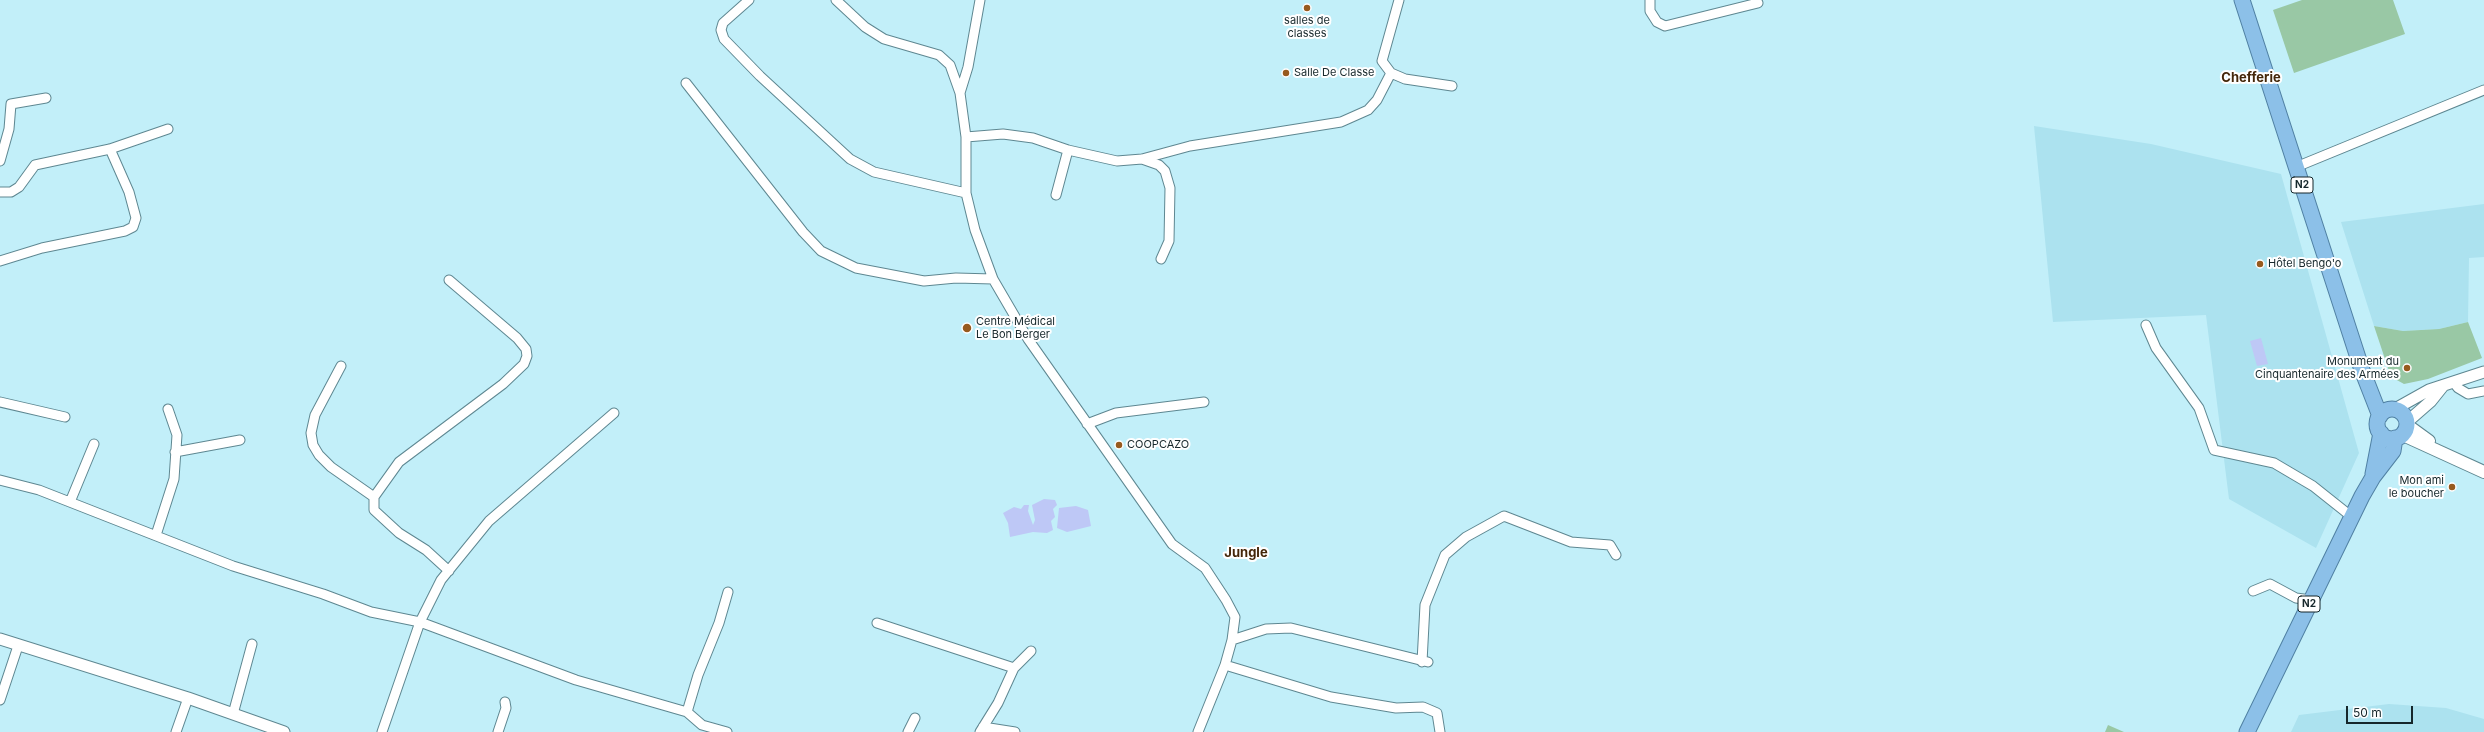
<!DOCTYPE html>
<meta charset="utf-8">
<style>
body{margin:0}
#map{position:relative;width:2484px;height:732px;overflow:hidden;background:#c2eff9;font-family:Inter,sans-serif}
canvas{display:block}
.scale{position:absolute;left:2346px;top:706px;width:67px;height:18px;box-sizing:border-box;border:2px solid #16272b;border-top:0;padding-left:5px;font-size:12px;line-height:14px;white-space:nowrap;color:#16272b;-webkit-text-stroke:3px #fff;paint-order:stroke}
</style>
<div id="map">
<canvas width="2484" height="732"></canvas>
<div class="scale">50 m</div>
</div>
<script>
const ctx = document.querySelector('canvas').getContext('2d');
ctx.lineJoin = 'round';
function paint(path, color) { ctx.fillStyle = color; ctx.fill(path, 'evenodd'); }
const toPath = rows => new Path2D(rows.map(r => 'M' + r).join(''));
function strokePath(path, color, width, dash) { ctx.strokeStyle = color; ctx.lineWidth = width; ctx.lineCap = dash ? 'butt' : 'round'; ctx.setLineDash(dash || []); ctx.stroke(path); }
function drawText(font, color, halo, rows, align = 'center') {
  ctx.font = font + ' Inter,sans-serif'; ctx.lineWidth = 4; ctx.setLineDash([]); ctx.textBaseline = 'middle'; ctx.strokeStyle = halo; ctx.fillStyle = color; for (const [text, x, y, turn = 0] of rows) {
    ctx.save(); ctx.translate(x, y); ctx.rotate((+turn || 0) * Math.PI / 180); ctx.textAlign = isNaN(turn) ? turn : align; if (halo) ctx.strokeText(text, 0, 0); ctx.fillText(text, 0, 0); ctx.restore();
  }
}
paint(toPath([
 [2034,126,2151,144,2281,174,2359,453,2316,548,2229,499,2206,315,2053,322],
 [2484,204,2484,257,2469,258,2468,322,2439,329,2403,331,2374,326,2341,222],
 [2389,704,2446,708,2484,719,2484,732,2291,732,2299,715]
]), '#ace2ef');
paint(toPath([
 [2302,0,2393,0,2405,34,2294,73,2273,10],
 [2468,322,2482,358,2428,379,2404,384,2395,379,2390,374,2374,326,2403,331,2439,329],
 [2108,725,2124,732,2105,732]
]), '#99c8a5');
paint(toPath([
 [2261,338,2268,364,2257,366,2250,341],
 [1044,499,1055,500,1057,505,1053,509,1055,517,1051,521,1053,530,1047,533,1033,532,1010,537,1008,523,1003,513,1014,507,1021,509,1024,505,1029,505,1028,511,1033,525,1035,520,1032,505],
 [1076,506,1088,510,1091,526,1067,532,1057,528,1059,508]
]), '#bec8f6');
const minor = toPath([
 [749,0,723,23,721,30,724,39,760,76,850,159,874,172,966,193],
 [836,0,865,27,884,39,939,55,950,65,960,93],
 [980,0,968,67,960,93,966,137,966,193,975,230,993,279,1028,339,1172,544,1205,568,1226,600,1235,617,1232,640,1225,665,1198,732],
 [1399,0,1382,61,1391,73,1405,79,1452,86],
 [1650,0,1650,11,1657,22,1665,26,1758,3],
 [686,83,803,232,821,251,856,268,924,281,956,278,993,279],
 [966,137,1003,134,1033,138,1068,150,1117,161,1142,159,1190,146,1341,122,1368,110,1377,100,1391,73],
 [1142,159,1159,165,1165,171,1170,188,1169,241,1161,259],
 [0,161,9,129,11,104,46,98],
 [2296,167,2484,90],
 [0,192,11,192,19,187,35,165,110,149,168,129],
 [1056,195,1068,150],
 [0,261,42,248,125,231,133,227,136,218,129,192,110,149],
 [2146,325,2156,348,2199,408,2214,450,2274,463,2313,486,2352,517],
 [341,366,315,415,311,433,313,445,319,455,331,467,374,497,374,510,399,533,426,550,449,571],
 [2454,383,2458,388,2468,394,2484,391],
 [0,402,65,417],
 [1087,424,1116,413,1204,402],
 [175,452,240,440],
 [0,480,39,490,233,566,323,594,371,612,420,622,576,680,687,712,702,725,727,732],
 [374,497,399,462,503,384,524,364,527,356,526,349,517,338,449,280],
 [70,502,94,444],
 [156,535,174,479,177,435,168,409],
 [2253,591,2270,584,2296,598,2311,600],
 [877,623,1014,668],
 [1232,640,1266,629,1291,628,1428,662],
 [1422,662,1425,605,1445,555,1466,537,1504,516,1571,542,1610,545,1616,555],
 [1225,665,1331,697,1396,708,1423,707,1437,713,1440,732],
 [0,700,18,646],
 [687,712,698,675,719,623,728,592],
 [233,714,252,644],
 [983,727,1015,732],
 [176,732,188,698],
 [382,732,420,622,441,580,489,521,614,413],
 [498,732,506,708,505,702],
 [908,732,915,718],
 [980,732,998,703,1014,668,1031,651]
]);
const tertiary = toPath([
 [2395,409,2429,390,2484,372],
 [2407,422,2431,401,2443,386],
 [0,639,188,698,284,732]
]);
const secondary = toPath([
 [2407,425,2429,441],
 [2403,435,2484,472]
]);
const trunk = toPath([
 [2242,0,2362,370,2380,416],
 '2377 424a15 15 0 1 1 30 0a15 15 0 1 1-30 0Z',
 [2373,474,2381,433],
 [2247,732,2362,496,2373,477,2393,451,2395,438]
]);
strokePath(minor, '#5e8791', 11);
strokePath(tertiary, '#5e8791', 13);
strokePath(secondary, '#5e8791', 14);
strokePath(trunk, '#5080a3', 17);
strokePath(minor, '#fff', 9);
strokePath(tertiary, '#fff', 11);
strokePath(secondary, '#fff', 12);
strokePath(trunk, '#8cc0e8', 15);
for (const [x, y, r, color] of [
 [1307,8,4,"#975a1e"],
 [1286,73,4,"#975a1e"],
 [2260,264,4,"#975a1e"],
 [967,328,5,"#975a1e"],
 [2407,368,4,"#975a1e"],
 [1119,445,4,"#975a1e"],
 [2452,487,4,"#975a1e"]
]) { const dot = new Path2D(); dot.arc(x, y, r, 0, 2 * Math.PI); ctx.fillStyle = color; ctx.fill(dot); strokePath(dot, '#fff', 1.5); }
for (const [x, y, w] of [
 [2302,185,22],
 [2309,604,22]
]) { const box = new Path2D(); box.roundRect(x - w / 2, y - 8, w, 16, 3); ctx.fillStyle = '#fff'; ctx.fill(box); strokePath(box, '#16272b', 1); }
drawText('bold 10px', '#16272b', null, [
 ["N2",2302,185],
 ["N2",2309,604]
]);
drawText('11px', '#16272b', '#fff', [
 ["salles de",1307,21,"center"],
 ["classes",1307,34,"center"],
 ["Salle De Classe",1294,73],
 ["Hôtel Bengo'o",2268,264],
 ["Centre Médical",976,322],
 ["Le Bon Berger",976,335],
 ["Monument du",2399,362,"right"],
 ["Cinquantenaire des Armées",2399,375,"right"],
 ["COOPCAZO",1127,445],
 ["Mon ami",2444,481,"right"],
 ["le boucher",2444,494,"right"]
], 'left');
drawText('bold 13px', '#44270a', '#fff', [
 ["Chefferie",2251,78],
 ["Jungle",1246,553]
]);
</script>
